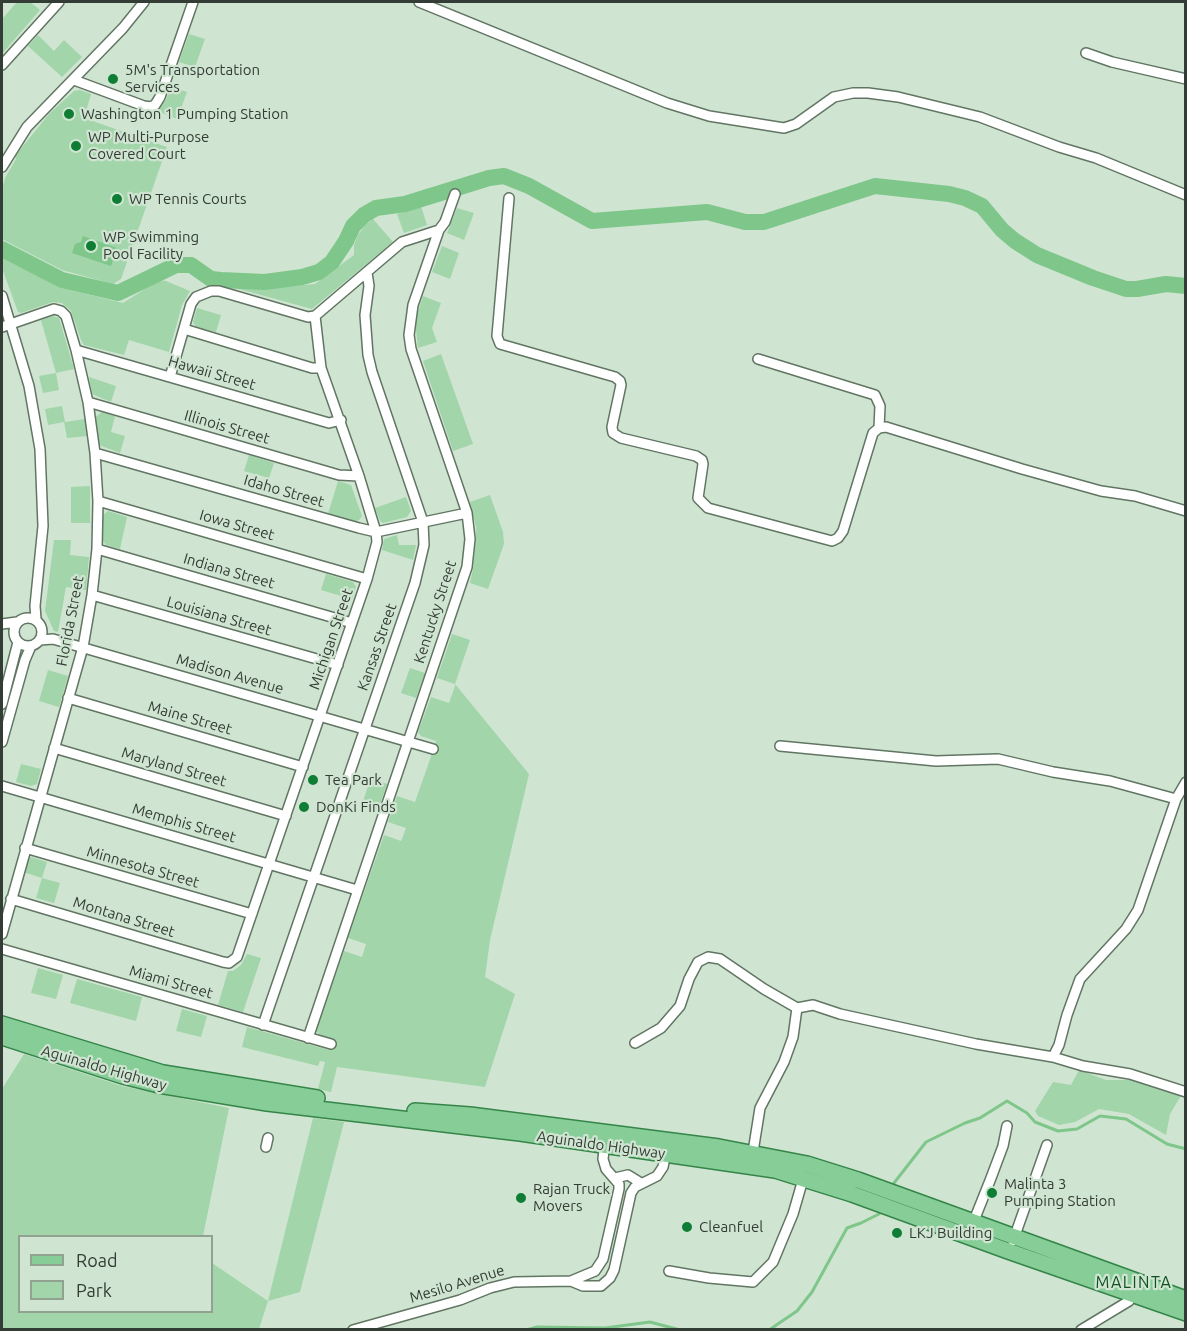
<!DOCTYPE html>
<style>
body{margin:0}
#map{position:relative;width:1187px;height:1331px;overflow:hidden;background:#cfe5d1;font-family:Ubuntu,sans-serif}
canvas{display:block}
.frame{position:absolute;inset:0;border:3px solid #343d35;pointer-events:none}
.legend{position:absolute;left:18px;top:1235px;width:195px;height:78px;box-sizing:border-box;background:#cfe5d1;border:2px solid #91a293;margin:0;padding:8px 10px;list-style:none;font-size:18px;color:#343d35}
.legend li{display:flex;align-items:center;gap:12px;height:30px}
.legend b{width:30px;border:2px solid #91a293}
</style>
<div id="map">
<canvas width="1187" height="1331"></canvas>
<div class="frame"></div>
<ul class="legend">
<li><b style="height:8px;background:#86cd98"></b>Road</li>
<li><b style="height:16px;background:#a2d5a9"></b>Park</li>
</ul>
</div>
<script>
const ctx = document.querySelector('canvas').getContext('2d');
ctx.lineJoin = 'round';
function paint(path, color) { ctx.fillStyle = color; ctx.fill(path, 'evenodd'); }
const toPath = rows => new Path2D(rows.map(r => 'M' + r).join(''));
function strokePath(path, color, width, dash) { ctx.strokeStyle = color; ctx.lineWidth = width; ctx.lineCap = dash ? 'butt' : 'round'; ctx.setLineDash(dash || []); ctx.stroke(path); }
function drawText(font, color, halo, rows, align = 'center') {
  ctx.font = font + ' Ubuntu,sans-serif'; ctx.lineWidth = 4.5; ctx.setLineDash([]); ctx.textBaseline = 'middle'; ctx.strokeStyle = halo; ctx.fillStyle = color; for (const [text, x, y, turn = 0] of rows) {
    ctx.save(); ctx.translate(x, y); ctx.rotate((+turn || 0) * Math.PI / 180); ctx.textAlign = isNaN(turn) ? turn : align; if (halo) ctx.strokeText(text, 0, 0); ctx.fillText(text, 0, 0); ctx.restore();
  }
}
paint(toPath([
 [17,2,30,2,40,10,2,54,2,19],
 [189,34,205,39,195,67,179,62],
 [38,35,54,51,64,40,82,57,62,77,28,46],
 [171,87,187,92,177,119,157,111,166,100],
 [80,90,91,94,84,118,167,147,121,279,113,284,62,270,2,239,2,190,5,178,16,159,15,156,49,114,74,91],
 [421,206,427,225,404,233,397,214],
 [457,208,474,213,464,240,447,233],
 [373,219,393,242,312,309,217,283,272,288,315,284,354,255,354,245,358,235,365,225],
 [442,246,459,253,450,279,432,272],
 [2,258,62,288,123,303,159,280,166,281,190,291,182,305,169,352,129,340,124,355,84,345,81,340,71,311,62,303,53,302,21,313,18,312,2,268],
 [423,296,441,303,432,328,437,342,418,348,415,321],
 [197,308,221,315,216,332,196,327,193,322],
 [53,316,59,318,74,369,56,373,59,390,43,393,39,376,56,373,41,320],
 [441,354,473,444,453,451,423,361],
 [89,377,116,386,111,402,92,394],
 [62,406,65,422,85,419,87,436,67,438,64,422,48,425,45,409],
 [102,412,115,416,111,432,125,436,120,453,99,445,95,417],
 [249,455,274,463,269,478,244,471],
 [338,481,351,485,362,516,359,520,354,522,328,514],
 [90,486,90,523,71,523,71,487],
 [490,495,503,532,504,544,488,589,470,583,473,569,476,539,476,527,470,502],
 [406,497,411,511,407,517,383,523,380,521,375,508],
 [108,511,127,517,120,549,106,545,103,541,103,515],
 [397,535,399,545,416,545,413,560,382,550,384,539],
 [54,540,71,540,70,555,89,557,86,590,66,587,58,632,54,631,45,611],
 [326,574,353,582,356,587,352,599,321,590],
 [452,634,470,640,455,684,529,774,490,940,485,977,515,994,485,1087,337,1067,331,1092,318,1089,325,1062,320,1061,318,1066,242,1047,247,1027,329,1050,333,1039,320,1035,316,1031,344,951,362,957,366,944,348,938,384,835,401,841,402,839,406,828,388,822,397,796,415,802,427,768,436,741,421,736,418,732,431,697,449,703,455,686,455,684,437,678],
 [410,668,425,673,416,698,401,693],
 [48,670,68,676,59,707,39,701],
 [21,764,41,769,37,784,31,786,16,782],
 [371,778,387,784,378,810,362,804],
 [31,857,47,862,42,878,60,883,54,903,36,898,42,878,23,872,27,861],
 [247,954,261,958,243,1012,218,1005,228,971,233,971,241,965],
 [38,968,63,975,56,999,31,993],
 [77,979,142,997,136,1021,70,1003],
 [182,1009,207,1016,201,1037,176,1031],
 [24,1054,122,1086,229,1108,203,1236,20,1236,20,1312,212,1312,212,1263,268,1301,313,1118,344,1122,300,1292,268,1301,259,1329,2,1329,2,1089],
 [1079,1070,1106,1080,1136,1080,1182,1094,1170,1114,1166,1135,1129,1114,1099,1109,1075,1122,1059,1125,1038,1116,1035,1111,1053,1082,1071,1085]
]), '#a2d5a9');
paint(toPath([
 [83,236,117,248,111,266,72,253,75,244,81,242]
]), '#7fc68a');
strokePath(toPath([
 [894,1183,926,1142,965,1123,980,1118,1007,1101,1027,1113,1035,1122,1058,1131,1077,1129,1100,1116,1126,1119,1167,1144,1186,1149],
 [526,1330,537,1327,605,1328,650,1322,680,1330],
 [769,1330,797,1311,812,1292,847,1228,861,1223,879,1214]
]), '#7fc68a', 3);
strokePath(toPath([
 [2,249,62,280,118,293,176,265,191,265,211,279,221,280,265,282,302,277,319,272,332,262,346,241,353,226,364,215,376,208,405,204,489,178,504,176,529,186,592,221,707,212,745,222,764,222,875,186,949,194,965,198,982,206,1002,230,1015,241,1037,255,1093,278,1126,289,1137,289,1166,284,1186,286]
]), '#7fc68a', 16);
const street = toPath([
 [419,2,667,103,709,116,784,128,796,124,834,97,853,93,868,93,898,97,980,117,1059,147,1096,158,1186,195],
 [1086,53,1112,62,1186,79],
 [2,65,59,2],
 [74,80,144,106,150,107,155,105,160,97,193,2],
 [2,167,27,127,123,28,144,2],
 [509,198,497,336,500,344,615,377,620,381,621,385,612,427,613,433,621,438,696,456,702,460,703,464,698,498,708,508,832,541,838,538,843,531,873,433,879,428,886,427,1022,469,1101,491,1135,496,1186,511],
 [2,296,29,386,40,449,43,526,35,606,36,619],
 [2,327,54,309,61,311,66,316,76,350,88,402,95,453,98,501,97,549,92,595,83,647,2,934],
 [184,329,312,368,321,368],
 [76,350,329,423,341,420],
 [758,359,875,395,880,406,879,428],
 [170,377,191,304,196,297,211,291,219,291,308,317,315,316,402,242,439,230],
 [88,402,339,475,359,476],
 [95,453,359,528,376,532,467,513],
 [98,501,367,579],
 [97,549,352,623],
 [92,595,338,665],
 '14 632a14 14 0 1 1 28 0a14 14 0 1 1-28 0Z',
 [2,624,17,622],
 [40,640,53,639,433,749],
 [68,698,303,767],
 [2,704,18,642],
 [2,742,25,660,31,646],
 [780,746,936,761,998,759,1053,772,1110,781,1176,799],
 [54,748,286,816],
 [2,786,357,890],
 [25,848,252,914],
 [11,899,223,962,229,963,237,957,367,579,377,542,376,532,359,476,321,368,315,316],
 [2,949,331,1044],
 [263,1025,415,583,424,545,423,522,372,372,368,355,365,315,369,286,367,273],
 [308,1038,467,567,470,539,467,513,411,349,409,335,413,305,439,230,445,222,455,194],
 [635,1043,661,1028,680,1006,689,979,698,962,708,957,720,959,764,989,797,1008],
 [1053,1057,1059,1045,1067,1015,1080,979,1126,929,1138,910,1176,799,1186,782],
 [266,1147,268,1138],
 [752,1158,760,1108,784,1062,793,1037,797,1008,813,1005,840,1014,976,1044,1053,1057,1083,1066,1130,1074,1186,1092],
 [615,1178,628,1175,641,1183],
 [973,1223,991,1178,1003,1146,1007,1126],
 [1013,1241,1047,1145],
 [669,1271,709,1278,753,1282,773,1262,793,1214,804,1176],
 [571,1281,595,1271,603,1259,619,1189,619,1184,606,1169,603,1159,605,1141],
 [353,1330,460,1300,490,1288,514,1282,571,1281,583,1286,601,1286,610,1278,614,1270,631,1193,635,1187,657,1176,663,1167,666,1152],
 [1081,1330,1129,1301,1132,1292]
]);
const primary = toPath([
 [2,1024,163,1073,317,1098],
 [2,1037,123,1076,159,1085,267,1103,520,1133,775,1170,852,1194,1008,1251,1186,1313],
 [415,1111,470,1115,719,1147,807,1164,858,1180,1186,1299]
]);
strokePath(street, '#617563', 12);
strokePath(primary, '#358549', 18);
strokePath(street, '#fff', 9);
strokePath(primary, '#86cd98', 15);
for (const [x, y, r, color] of [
 [113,79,6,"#0f7e34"],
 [69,114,6,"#0f7e34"],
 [76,146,6,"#0f7e34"],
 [117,199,6,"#0f7e34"],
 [91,246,6,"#0f7e34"],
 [313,780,6,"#0f7e34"],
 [304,807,6,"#0f7e34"],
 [992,1193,6,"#0f7e34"],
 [521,1198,6,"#0f7e34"],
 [687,1227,6,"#0f7e34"],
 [897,1233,6,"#0f7e34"]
]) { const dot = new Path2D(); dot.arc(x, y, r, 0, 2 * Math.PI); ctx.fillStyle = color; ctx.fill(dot); strokePath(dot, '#cfe5d1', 2); }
drawText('15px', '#343d35', '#cfe5d1', [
 ["5M's Transportation",125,70],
 ["Services",125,87],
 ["Washington 1 Pumping Station",81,114],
 ["WP Multi-Purpose",88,137],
 ["Covered Court",88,154],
 ["WP Tennis Courts",129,199],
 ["WP Swimming",103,237],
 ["Pool Facility",103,254],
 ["Tea Park",325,780],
 ["DonKi Finds",316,807],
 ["Malinta 3",1004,1184],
 ["Pumping Station",1004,1201],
 ["Rajan Truck",533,1189],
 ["Movers",533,1206],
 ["Cleanfuel",699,1227],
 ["LKJ Building",909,1233]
], 'left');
drawText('15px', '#343d35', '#cfe5d1', [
 ["Hawaii Street",212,373,16],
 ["Illinois Street",227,427,16],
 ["Idaho Street",284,491,16],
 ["Iowa Street",237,525,16],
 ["Indiana Street",229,571,16],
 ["Kentucky Street",435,612,-72],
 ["Louisiana Street",219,616,16],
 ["Florida Street",70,621,-79],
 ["Michigan Street",331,639,-71],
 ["Kansas Street",377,647,-71],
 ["Madison Avenue",230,674,16],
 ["Maine Street",190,718,16],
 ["Maryland Street",174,767,16],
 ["Memphis Street",184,823,16],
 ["Minnesota Street",143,867,16],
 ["Montana Street",124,917,17],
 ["Miami Street",171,982,16],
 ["Aguinaldo Highway",104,1068,16],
 ["Aguinaldo Highway",601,1145,8],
 ["Mesilo Avenue",457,1284,-17]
]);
ctx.letterSpacing = '1.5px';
drawText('16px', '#105122', '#cfe5d1', [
 ["MALINTA",1134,1283]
]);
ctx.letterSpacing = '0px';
</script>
